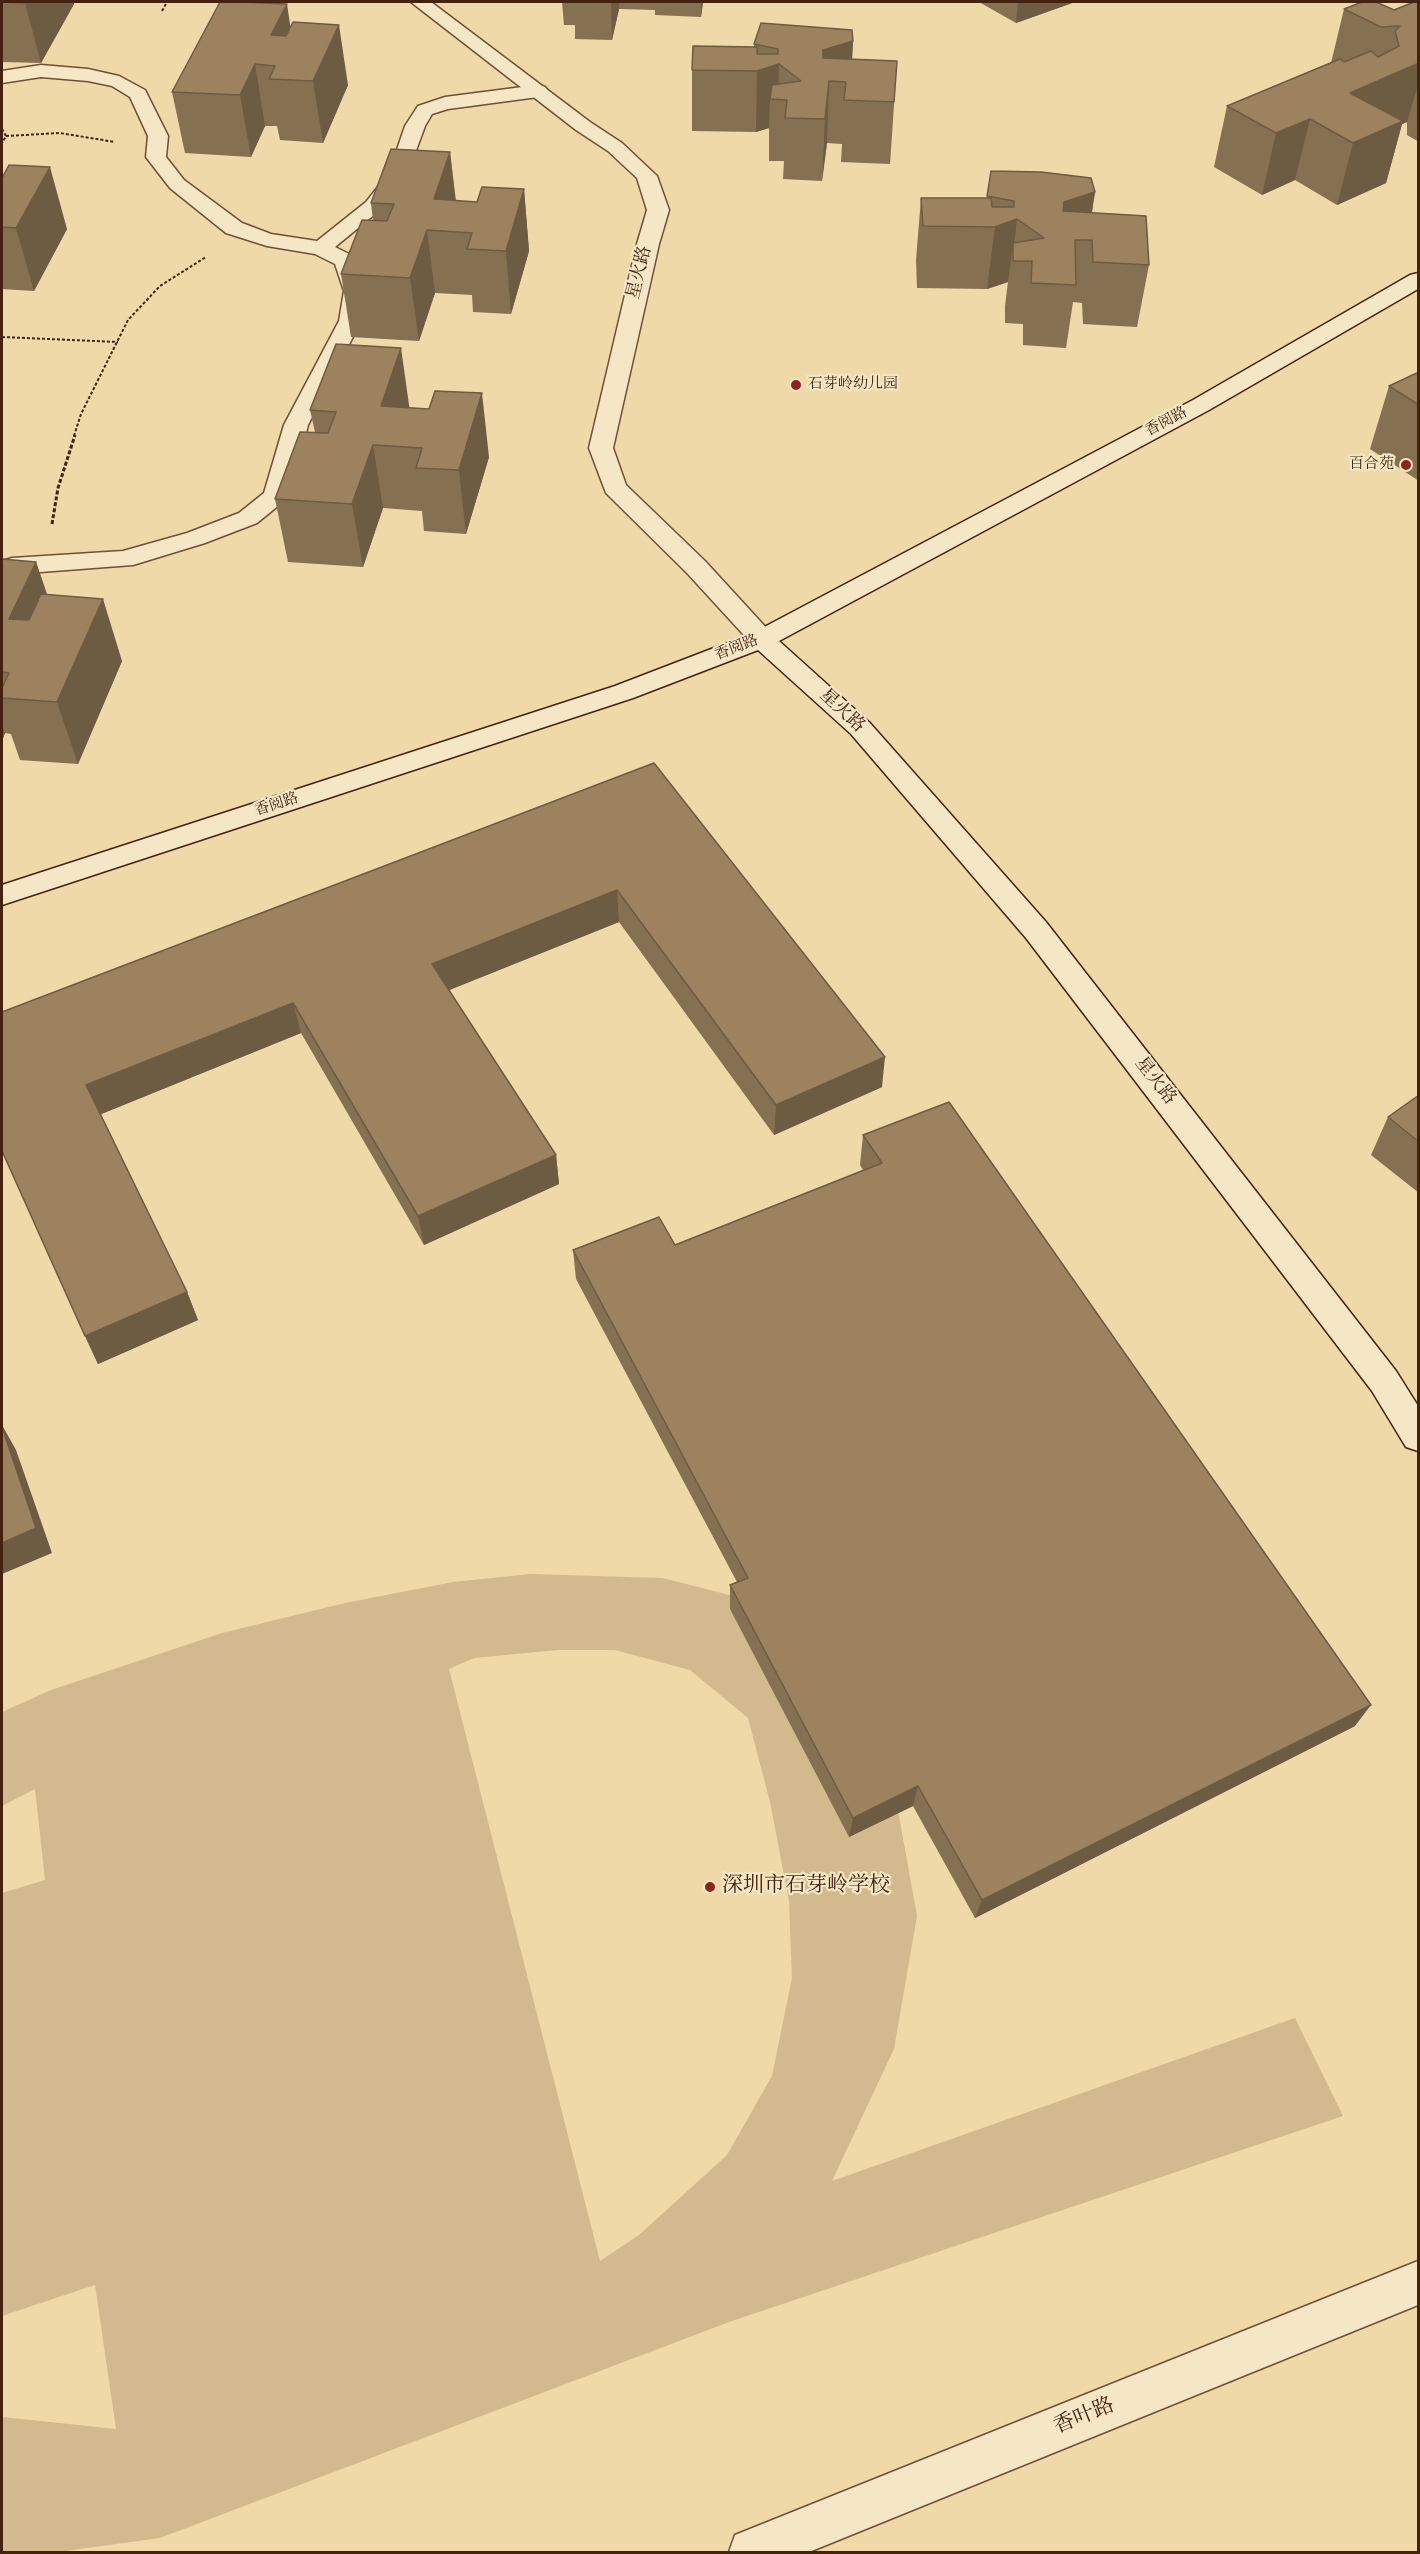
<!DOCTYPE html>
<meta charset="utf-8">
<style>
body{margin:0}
#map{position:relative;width:1420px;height:2554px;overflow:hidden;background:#efd9a8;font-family:"Sorts Mill Goudy",serif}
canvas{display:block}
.frame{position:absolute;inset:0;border:3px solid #43230f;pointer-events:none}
</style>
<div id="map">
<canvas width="1420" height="2554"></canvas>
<div class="frame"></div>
</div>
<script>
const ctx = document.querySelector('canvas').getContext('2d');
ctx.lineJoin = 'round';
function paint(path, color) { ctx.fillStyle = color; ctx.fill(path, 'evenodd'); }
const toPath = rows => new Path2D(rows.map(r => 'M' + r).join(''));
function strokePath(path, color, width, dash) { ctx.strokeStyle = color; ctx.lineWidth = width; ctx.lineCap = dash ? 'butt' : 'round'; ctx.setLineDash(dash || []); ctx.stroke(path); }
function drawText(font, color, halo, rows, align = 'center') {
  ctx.font = font + ' "Sorts Mill Goudy","Noto Serif SC",serif'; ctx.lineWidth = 4.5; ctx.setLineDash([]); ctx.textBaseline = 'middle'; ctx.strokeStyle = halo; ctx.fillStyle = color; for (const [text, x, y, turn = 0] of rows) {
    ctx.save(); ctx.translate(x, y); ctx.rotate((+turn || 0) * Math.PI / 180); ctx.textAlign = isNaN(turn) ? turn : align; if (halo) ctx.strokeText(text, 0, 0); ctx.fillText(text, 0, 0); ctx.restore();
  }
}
paint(toPath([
 [530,1574,663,1578,761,1603,889,1760,917,1916,894,2049,832,2181,1295,2018,1343,2116,729,2322,160,2538,58,2552,2,2552,2,2417,116,2429,95,2285,2,2316,2,1893,45,1880,35,1789,2,1806,2,1712,51,1690,222,1633,345,1603,453,1582],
 [558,1650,615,1650,690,1670,748,1718,770,1802,789,1901,792,1978,772,2076,727,2155,639,2235,600,2261,449,1669,474,1658]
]), '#d2ba8e');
const lane = toPath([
 [41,65,88,69,119,76,145,90,168,136,166,157,184,180,242,223,271,234,317,241,366,202,389,173,405,126,418,106,445,97,538,85,545,87,548,91,545,95,538,97,448,109,432,114,425,126,406,178,380,210,335,247,353,256,356,261,366,291,361,321,308,425,297,468,284,501,257,523,205,543,133,565,14,574,2,577,2,561,12,558,123,551,187,533,239,513,264,493,284,425,339,321,344,291,335,264,315,254,267,246,226,233,170,188,146,157,148,136,130,97,112,86,88,81,41,77,2,83,2,71,41,65]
]);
const street = toPath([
 [411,2,431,2,590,122,622,143,657,176,669,210,659,244,613,448,626,485,705,561,771,633,775,639,771,645,762,647,753,645,687,573,606,493,589,448,637,244,647,210,637,178,608,151,576,130,411,2],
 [1418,2261,1418,2305,809,2552,729,2552,735,2535,1418,2261]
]);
const secondary = toPath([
 [1418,273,1418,289,1209,410,779,641,869,722,1046,922,1396,1371,1418,1406,1418,1451,1406,1447,1372,1391,1026,938,851,734,758,650,633,698,2,905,2,885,615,686,753,633,1193,400,1410,275,1418,273]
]);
strokePath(lane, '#6e5035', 3);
strokePath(street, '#6e5035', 3);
strokePath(secondary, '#43230f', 3);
strokePath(toPath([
 [162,11,167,2],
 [2,129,6,136,2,143],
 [6,136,60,133,115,142],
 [2,337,118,342],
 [74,436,81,414,128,320,160,286,206,257]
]), '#43230f', 2, [3, 2]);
strokePath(toPath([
 [52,524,58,488,75,435]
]), '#43230f', 3, [4, 2]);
paint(lane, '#f5e6c6');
paint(street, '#f5e6c6');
paint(secondary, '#f5e6c6');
paint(toPath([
 [2,2,74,4,41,63,2,62],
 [562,2,703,2,701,17,655,15,655,10,619,9,612,40,575,39,575,25,564,25],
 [979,2,1075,2,1016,23],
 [1419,2,1419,142,1407,135,1407,122,1402,124,1386,183,1337,205,1295,180,1262,195,1214,167,1227,106,1331,63,1344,9,1394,10],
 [290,27,348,85,323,143,280,140,277,126,265,126,251,157,185,153,172,92],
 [853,41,852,59,897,61,890,164,841,162,842,144,827,143,822,181,783,179,784,161,769,161,769,128,756,132,692,131,692,70,754,47,754,44],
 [450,152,456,201,477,202,524,189,529,251,511,314,473,312,472,295,435,293,419,341,351,337,341,274,373,221,371,203],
 [991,171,1095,192,1092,213,1149,265,1137,327,1083,324,1082,303,1073,302,1066,348,1023,345,1023,324,1005,323,1005,306,1008,282,987,289,917,288,916,260,921,198,987,198],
 [2,178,67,229,34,291,2,289],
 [1419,372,1419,481,1370,449,1389,386],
 [409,408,489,457,466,534,424,531,422,511,383,508,363,567,288,562,275,499,315,432,310,410],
 [2,559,36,562,47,594,122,661,78,764,20,760,11,734,5,733,2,741],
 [654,763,882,1087,774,1135,619,922,449,990,556,1155,559,1184,424,1245,301,1033,101,1114,187,1292,198,1320,98,1364,85,1336,2,1151],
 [1419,1095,1419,1193,1371,1155,1388,1117],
 [863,1135,1355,1726,975,1918,913,1806,849,1837,730,1609,730,1585,737,1582,576,1279,573,1250,675,1245,863,1170,860,1165]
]), '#867052');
paint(toPath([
 [26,2,74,2,74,4,41,63,25,3],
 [611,2,619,2,619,9,612,40],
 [701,2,703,2,701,17],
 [1018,2,1075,2,1016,23],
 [287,4,296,64,271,35],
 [339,25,348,85,323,143,313,81],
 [853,41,850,100,846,82,829,81,827,143,822,181,825,119,821,111,823,50],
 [1419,63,1419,82,1407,122,1402,124,1386,183,1337,205,1353,143,1350,93],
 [255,64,265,126,251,157,240,95],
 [779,64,778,99,770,99,769,128,756,132,757,71],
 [1310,119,1295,180,1262,195,1276,133],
 [450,152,457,214,434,199],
 [50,167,67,229,34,291,16,228],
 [524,189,529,251,511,314,506,251],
 [1095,192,1087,240,1075,240,1054,264,1064,202],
 [1017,219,1013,256,1013,243,1008,282,987,289,995,227],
 [427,230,435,293,419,341,410,278],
 [401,348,410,412,381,406],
 [482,393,489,457,466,534,459,470],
 [373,445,383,508,363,567,352,504],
 [36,562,57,625,9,619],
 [103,599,122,661,78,764,57,702],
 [2,725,5,733,2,741],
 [617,890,619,922,437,995,432,964],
 [293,1003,301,1033,99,1115,86,1085],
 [885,1057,882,1087,774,1135,776,1105],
 [556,1155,559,1184,424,1245,418,1216],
 [187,1292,198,1320,98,1364,85,1336],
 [2,1425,16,1450,52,1553,2,1574],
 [1371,1705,1355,1726,975,1918,982,1900],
 [918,1786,913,1806,849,1837,853,1818]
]), '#6d5b42');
const building = toPath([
 [2,2,26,2,25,3,2,2],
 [220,2,242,2,287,4,271,35,286,36,293,22,339,25,313,81,269,79,275,66,255,64,240,95,172,92,220,2],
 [1362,2,1376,2,1394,10,1414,2,1419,2,1419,63,1350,93,1403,121,1353,143,1310,119,1276,133,1227,106,1340,59,1344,62,1371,51,1378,57,1399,46,1395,31,1400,26,1381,27,1344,9,1362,2],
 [761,23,852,30,853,41,823,50,823,58,897,61,894,102,844,100,846,82,829,81,825,119,785,118,787,100,770,99,772,85,801,81,779,64,757,71,692,70,693,46,757,47,757,54,778,54,778,49,754,44,761,23],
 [391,149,450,152,434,199,477,202,482,187,524,189,506,251,467,249,472,233,427,230,410,278,341,274,362,220,387,221,394,204,371,203,391,149],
 [9,165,50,167,16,228,2,227,2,178,9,165],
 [991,171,1041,172,1091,178,1095,192,1064,202,1063,211,1146,216,1149,265,1093,262,1092,240,1075,240,1076,285,1031,283,1032,261,1013,261,1013,243,1044,238,1017,219,995,227,923,226,921,198,991,198,992,207,1014,207,1014,201,987,196,991,171],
 [336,344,401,348,381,406,429,409,435,391,482,393,459,470,416,468,422,448,373,445,352,504,275,499,300,432,328,433,336,412,310,410,336,344],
 [1419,372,1419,405,1389,386,1419,372],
 [2,559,36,562,9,619,29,620,41,594,103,599,57,702,2,698,2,688,9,673,2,672,2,559],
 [654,763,885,1057,776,1105,617,890,432,964,556,1155,418,1216,293,1003,86,1085,187,1292,85,1336,2,1151,2,1012,654,763],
 [1419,1095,1419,1142,1388,1117,1419,1095],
 [949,1102,1371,1705,982,1900,918,1786,853,1818,730,1585,748,1578,573,1250,659,1217,675,1245,882,1163,863,1135,949,1102],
 [2,1427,36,1528,2,1543,2,1427]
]);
paint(building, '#9c825f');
strokePath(building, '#6d5b42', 1.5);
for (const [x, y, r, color] of [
 [796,385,6,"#8f2418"],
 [1406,465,6,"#8f2418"],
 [710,1887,6,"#8f2418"]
]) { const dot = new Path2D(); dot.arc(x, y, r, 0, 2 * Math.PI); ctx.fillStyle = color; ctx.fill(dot); strokePath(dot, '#f5e6c6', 2); }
drawText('15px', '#43230f', '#f5e6c6', [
 ["石芽岭幼儿园",808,385],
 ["百合苑",1394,465,"right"]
], 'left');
drawText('15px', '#43230f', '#f5e6c6', [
 ["香阅路",1167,423,-28],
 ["香阅路",737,649,-21],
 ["香阅路",277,806,-18]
]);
drawText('18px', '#43230f', '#f5e6c6', [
 ["星火路",641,273,-76],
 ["星火路",841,712,43],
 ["星火路",1154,1082,52]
]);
drawText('21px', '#43230f', '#f5e6c6', [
 ["深圳市石芽岭学校",722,1887]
], 'left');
drawText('21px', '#43230f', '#f5e6c6', [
 ["香叶路",1085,2418,-22]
]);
</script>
